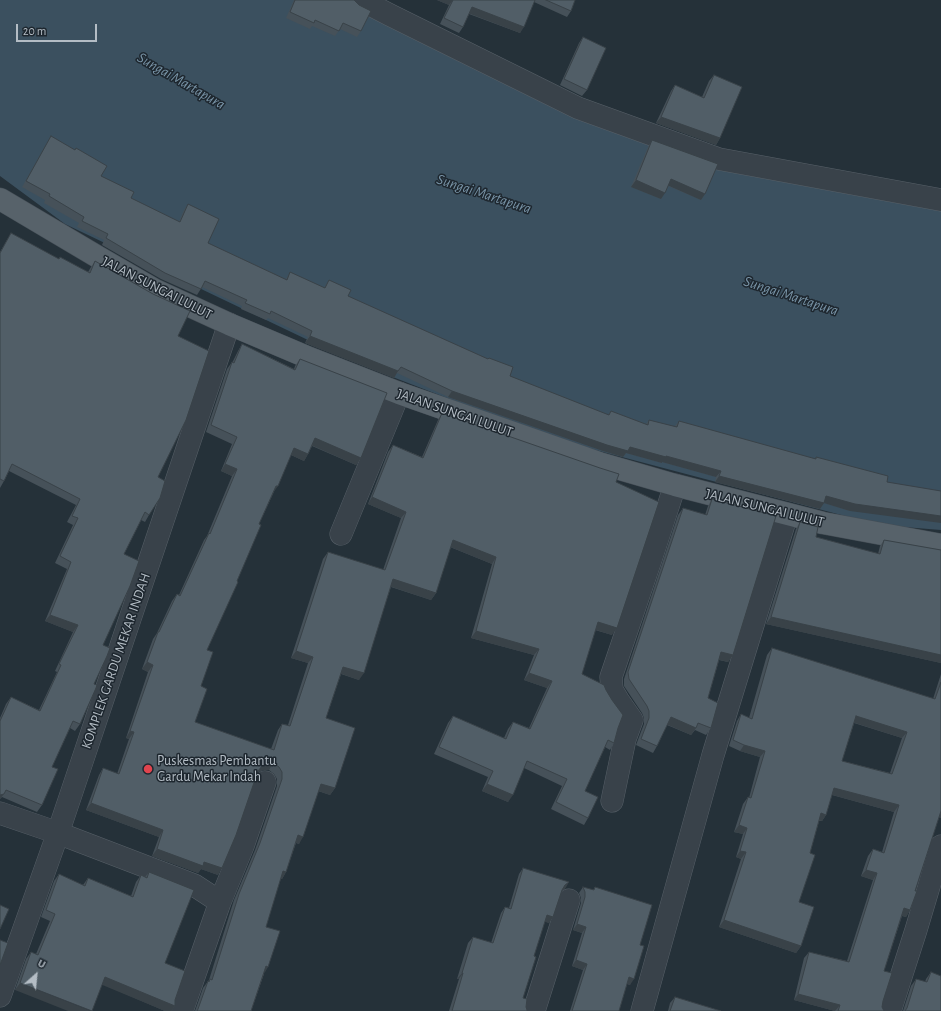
<!DOCTYPE html>
<style>
body{margin:0}
#map{position:relative;width:941px;height:1011px;overflow:hidden;background:#253139;font-family:"Alegreya Sans",sans-serif}
canvas{display:block}
.north{position:absolute;left:16px;top:955px;width:40px;height:40px;-webkit-text-stroke:3px #1e272f;paint-order:stroke;rotate:27deg;font-size:11px;font-weight:700;line-height:16px;text-align:center;color:#b4bdc5}
.north::after{content:'';display:block;margin:auto;width:14px;height:18px;background:#b4bdc5;clip-path:polygon(50% 0,100% 100%,50% 72%,0 100%)}
.scale{position:absolute;left:16px;top:24px;width:81px;height:18px;box-sizing:border-box;border:2px solid #b4bdc5;border-top:0;padding-left:5px;font-size:12px;line-height:14px;white-space:nowrap;color:#b4bdc5;-webkit-text-stroke:3px #1e272f;paint-order:stroke}
</style>
<div id="map">
<canvas width="941" height="1011"></canvas>
<div class="north">U</div>
<div class="scale">20 m</div>
</div>
<script>
const ctx = document.querySelector('canvas').getContext('2d');
ctx.lineJoin = 'round';
function paint(path, color) { ctx.fillStyle = color; ctx.fill(path, 'evenodd'); }
const toPath = rows => new Path2D(rows.map(r => 'M' + r).join(''));
function strokePath(path, color, width, dash) { ctx.strokeStyle = color; ctx.lineWidth = width; ctx.lineCap = dash ? 'butt' : 'round'; ctx.setLineDash(dash || []); ctx.stroke(path); }
function drawText(font, color, halo, rows, align = 'center') {
  ctx.font = font + ' "Alegreya Sans",sans-serif'; ctx.lineWidth = 3; ctx.setLineDash([]); ctx.textBaseline = 'middle'; ctx.strokeStyle = halo; ctx.fillStyle = color; for (const [text, x, y, turn = 0] of rows) {
    ctx.save(); ctx.translate(x, y); ctx.rotate((+turn || 0) * Math.PI / 180); ctx.textAlign = isNaN(turn) ? turn : align; if (halo) ctx.strokeText(text, 0, 0); ctx.fillText(text, 0, 0); ctx.restore();
  }
}
paint(toPath([
 [0,0,347,0,648,140,941,207,941,530,879,525,550,438,354,362,65,224,0,176]
]), '#3b505f');
const street = toPath([
 [361,0,390,15,578,108,719,159,941,200],
 [341,534,399,393],
 [612,801,625,739,632,720,618,700,612,690,611,677,650,562,675,485],
 [0,813,58,833,194,885,220,902,182,1011],
 [220,902,243,846,265,782],
 [0,996,58,833,229,324],
 [534,1011,569,900],
 [642,1011,713,755,787,514],
 [890,1011,916,930,941,846]
]);
const primary = toPath([
 [0,199,98,257,155,290,229,324,307,357,399,393,599,463,675,485,823,523,941,545]
]);
strokePath(street, '#576068', 23);
strokePath(primary, '#454e56', 23);
strokePath(street, '#39424a', 22);
strokePath(primary, '#57626a', 22);
paint(toPath([
 [294,0,354,0,361,31,357,37,340,29,335,36,312,26,310,29,286,18],
 [437,0,575,0,571,11,567,17,534,2,520,33,469,14,463,27,459,33,440,24,449,5],
 [583,37,587,90,582,96,560,85,579,43],
 [714,75,720,138,716,145,656,123,671,91,675,85,702,97,709,81],
 [51,136,101,176,131,198,179,222,184,210,188,204,208,243,286,279,290,272,324,288,329,280,348,296,488,359,489,358,510,376,608,415,611,411,646,424,649,420,674,427,679,421,815,459,816,457,850,511,824,503,820,509,715,482,716,477,662,462,662,463,626,453,623,457,603,451,448,397,397,373,394,378,305,343,308,337,268,318,266,320,241,309,242,306,202,287,197,295,161,279,102,245,104,240,77,227,79,223,44,203,45,200,22,187,47,143],
 [652,140,705,194,701,200,668,186,661,199,631,187,648,147],
 [11,233,58,259,88,272,91,267,95,261,178,336,158,477,149,515,145,522,141,520,124,554,94,684,80,724,75,731,70,728,52,767,42,805,37,812,2,797,0,799,0,718,6,704,11,697,39,710,57,672,55,671,73,632,45,621,67,569,55,563,73,525,67,522,76,505,9,471,4,481,0,488,0,252,7,240],
 [242,344,294,369,295,366,300,359,361,458,356,465,312,446,308,454,304,461,291,455,259,524,207,650,195,722,271,749,278,730,282,724,288,725,308,663,291,658,323,559,328,552,383,570,401,518,368,504,388,452,393,445,422,457,438,420,442,413,616,482,612,635,595,630,582,674,618,728,614,743,610,750,605,747,585,791,588,818,584,825,551,809,562,786,524,768,508,802,482,791,488,777,434,754,448,723,453,716,504,738,508,729,513,722,529,728,547,688,524,680,534,655,471,638,492,564,450,547,436,593,431,600,391,587,359,680,341,674,326,718,335,788,330,795,318,791,299,844,296,843,286,872,282,879,280,879,266,927,264,974,251,1011,195,1011,203,988,209,980,234,900,255,850,277,786,277,779,274,774,269,770,263,770,258,772,218,875,201,869,198,873,152,856,159,837,86,810,99,775,103,768,117,774,129,739,126,738,148,672,142,669,153,639,157,633,172,601,177,594,179,595,204,540,207,536,232,476,221,471,232,444,206,432,227,369,232,362,232,363,238,351],
 [712,499,733,655,728,662,719,660,708,698,711,728,706,735,695,730,691,735,667,725,657,746,653,753,636,745,644,724,644,718,642,713,624,686,624,679,678,515,683,508,705,515,708,506],
 [800,522,816,537,878,554,880,546,884,540,941,550,941,663,766,624,796,529],
 [772,648,933,699,941,674,941,818,939,817,915,891,910,910,906,917,902,916,884,971,882,1007,884,1011,835,1011,794,1000,804,958,809,952,847,961,873,880,861,876,868,856,873,849,882,852,894,812,832,795,826,815,822,821,819,821,810,853,799,902,801,946,796,953,719,927,741,859,736,857,743,834,734,832,743,804,748,797,749,798,760,757,740,751,729,746,737,721,741,714,749,718,767,655],
 [854,723,902,738,890,773,842,761],
 [523,868,565,889,561,891,553,917,549,923,544,921,534,956,523,998,527,1011,449,1011,459,979,457,979,468,943,473,937,491,943,501,913,505,907,509,908,519,874],
 [149,872,165,963,175,1000,175,1006,171,1011,165,1011,102,984,15,990,26,959,31,952,36,954,50,921,41,917,54,881,59,874,83,885,88,878,131,896,136,882,141,875,145,877],
 [583,887,593,890,595,887,640,945,630,985,627,984,619,1011,570,1011,583,970,572,966,582,933,573,930,581,903,581,898,579,893],
 [931,972,941,1011,903,1011,911,986,916,979,925,982,926,979],
 [675,997,721,1011,668,1011,670,1003]
]), '#465159');
paint(toPath([
 [437,0,453,0,449,5],
 [472,7,524,27,520,33,468,13],
 [661,117,720,138,716,145,656,123],
 [671,179,705,194,701,200,667,185],
 [636,180,665,193,661,199,631,187],
 [310,336,398,371,394,378,305,343],
 [452,391,630,447,666,456,721,471,716,477,662,462,662,463,626,453,623,457,603,451,448,397],
 [315,438,361,458,356,465,311,445],
 [294,448,308,454,304,461,289,454],
 [225,464,237,469,232,476,221,471],
 [719,476,826,496,941,516,941,523,850,511,824,503,820,509,715,482],
 [276,486,278,486,273,493],
 [372,497,406,512,401,518,368,504],
 [453,540,496,557,492,564,448,546],
 [393,579,436,593,431,600,389,586],
 [50,615,78,625,73,632,45,621],
 [771,617,941,655,941,663,766,624],
 [598,622,617,628,612,635,593,629],
 [476,631,539,649,534,655,471,638],
 [296,651,313,657,308,663,291,658],
 [721,652,733,655,728,662,716,659],
 [147,662,153,665,148,672,142,669],
 [343,667,364,673,359,680,339,673],
 [529,673,552,681,547,688,524,680],
 [856,716,907,732,902,738,852,722],
 [671,717,696,728,691,735,666,724],
 [130,731,134,732,129,739,126,738],
 [744,745,765,751,760,757,740,751],
 [268,763,273,763,269,770,263,770,257,772,262,766],
 [321,784,335,788,330,795,316,790],
 [487,784,513,795,508,802,482,791],
 [834,788,899,805,894,812,829,794],
 [4,794,0,799,0,795],
 [91,803,163,830,159,837,86,810],
 [941,811,941,818,937,817],
 [821,813,826,815,822,821,817,820],
 [739,825,747,828,743,834,734,832],
 [298,835,303,837,299,844,294,842],
 [157,849,204,862,222,868,218,875,201,869,198,873,152,856],
 [740,851,746,852,741,859,736,857],
 [866,870,877,873,873,880,861,876],
 [283,871,286,872,282,879,278,878],
 [569,882,565,889,560,891,565,885],
 [904,908,910,910,906,917,900,915],
 [547,915,553,917,549,923,542,921],
 [724,920,801,946,796,953,719,927],
 [577,924,586,927,582,933,573,930],
 [576,960,587,964,583,970,572,966],
 [266,966,268,967,264,974],
 [462,973,463,973,459,979,457,979],
 [105,977,175,1006,171,1011,165,1011,100,984],
 [629,977,634,979,630,985,625,983],
 [20,983,91,1011,68,1011,15,990],
 [798,994,840,1005,835,1011,794,1000]
]), '#394248');
const building = toPath([
 [295,0,354,0,359,5,371,11,361,31,343,23,339,31,315,20,314,23,290,12,295,0],
 [453,0,535,0,524,27,472,7,463,27,444,18,453,0],
 [546,0,575,0,571,11,546,0],
 [583,37,606,48,587,90,564,79,583,37],
 [714,75,742,87,720,138,661,117,675,85,704,98,714,75],
 [51,136,75,150,76,148,107,166,101,176,134,192,131,198,180,222,188,204,219,219,208,243,287,280,290,272,325,288,329,280,351,290,348,296,488,359,489,358,513,367,510,376,609,415,611,411,648,425,649,420,677,427,679,421,816,459,816,457,888,476,887,482,941,491,941,516,855,504,826,496,824,503,719,476,721,471,666,456,666,457,630,447,628,451,607,445,452,391,401,367,398,371,310,336,312,331,271,311,270,314,245,303,247,300,205,281,201,289,165,273,106,238,108,234,82,221,84,217,49,196,50,194,26,181,51,136],
 [652,140,718,164,705,194,671,179,665,193,636,180,652,140],
 [11,233,59,259,60,257,90,273,95,261,153,294,190,311,178,336,209,351,186,420,158,477,165,481,160,498,149,515,145,512,124,554,139,561,130,586,103,645,110,648,107,656,94,684,97,685,96,688,80,724,73,721,52,767,58,769,42,805,6,790,4,794,0,795,0,721,11,697,40,711,61,665,59,664,78,625,50,615,71,562,60,556,78,518,72,516,80,499,12,464,4,481,0,479,0,253,11,233],
 [242,344,295,370,300,359,387,393,361,458,315,438,308,454,294,448,278,486,276,486,259,524,261,525,237,581,238,582,207,650,213,652,201,686,207,689,195,722,274,750,282,724,290,726,313,657,296,651,328,552,385,570,406,512,372,497,393,445,423,458,442,413,600,468,619,474,616,482,659,502,617,628,598,622,582,674,604,685,606,690,612,700,623,715,618,728,614,743,608,740,585,791,598,797,588,818,556,802,567,779,527,761,513,795,487,784,493,771,439,747,453,716,506,739,513,722,530,729,552,681,529,673,539,649,476,631,496,557,453,540,436,593,393,579,364,673,343,667,326,718,355,728,335,788,321,784,303,837,298,835,286,872,283,871,266,927,280,931,268,967,266,966,251,1011,197,1011,198,1009,208,981,209,982,210,979,212,980,239,894,260,843,282,779,282,772,279,767,273,763,268,763,262,766,258,771,236,835,222,868,204,862,203,866,157,849,163,830,91,803,103,768,119,774,134,732,130,731,153,665,147,662,158,632,159,632,177,594,180,596,209,533,210,534,237,469,225,464,237,437,211,425,232,362,234,363,242,344],
 [712,499,776,516,733,655,721,652,708,698,718,703,711,728,698,723,696,728,671,717,657,746,641,739,649,718,649,711,647,706,629,679,628,672,683,508,707,515,712,499],
 [800,522,818,527,816,537,880,554,884,540,941,550,941,655,771,617,800,522],
 [772,648,935,699,941,682,941,811,915,891,917,891,910,910,904,908,884,971,892,973,883,1001,882,1007,884,1011,838,1011,840,1005,798,994,809,952,849,962,877,873,866,870,873,849,884,853,899,805,834,788,826,815,821,813,810,853,815,855,799,902,814,907,801,946,724,920,746,852,740,851,747,828,739,825,748,797,751,798,765,751,744,745,733,740,741,714,752,719,772,648],
 [856,716,907,732,892,774,842,761,856,716],
 [523,868,569,882,565,885,562,890,553,917,547,915,534,956,536,957,523,998,527,999,526,1007,527,1010,527,1011,452,1011,463,973,462,973,473,937,493,943,505,907,511,909,523,868],
 [149,872,194,890,165,963,185,971,175,1000,175,1006,105,977,92,1011,20,983,31,952,38,955,55,914,46,910,59,874,85,886,88,878,133,897,141,875,147,878,149,872],
 [583,887,594,890,595,887,652,905,640,945,644,946,634,979,629,977,619,1011,572,1011,587,964,576,960,586,927,577,924,585,897,585,892,583,887],
 [0,905,9,909,0,929,0,905],
 [0,940,8,943,0,965,0,940],
 [931,972,941,976,941,1011,905,1011,907,1008,916,979,927,982,931,972],
 [675,997,721,1011,670,1011,675,997]
]);
paint(building, '#515e67');
strokePath(building, '#394248', 1);
for (const [x, y, r, color] of [
 [148,769,5,"#e0444e"]
]) { const dot = new Path2D(); dot.arc(x, y, r, 0, 2 * Math.PI); ctx.fillStyle = color; ctx.fill(dot); strokePath(dot, '#1e272f', 1.5); }
drawText('14px', '#b4bdc5', '#1e272f', [
 ["JALAN SUNGAI LULUT",157,288,27],
 ["JALAN SUNGAI LULUT",455,413,19],
 ["JALAN SUNGAI LULUT",765,508,14],
 ["KOMPLEK GARDU MEKAR INDAH",116,661,-71]
]);
drawText('14px', '#b4bdc5', '#1e272f', [
 ["Puskesmas Pembantu",157,761],
 ["Gardu Mekar Indah",157,777]
], 'left');
drawText('italic 15px', '#7893a6', '#1e272f', [
 ["Sungai Martapura",181,81,30],
 ["Sungai Martapura",484,194,18],
 ["Sungai Martapura",791,296,18]
]);
</script>
